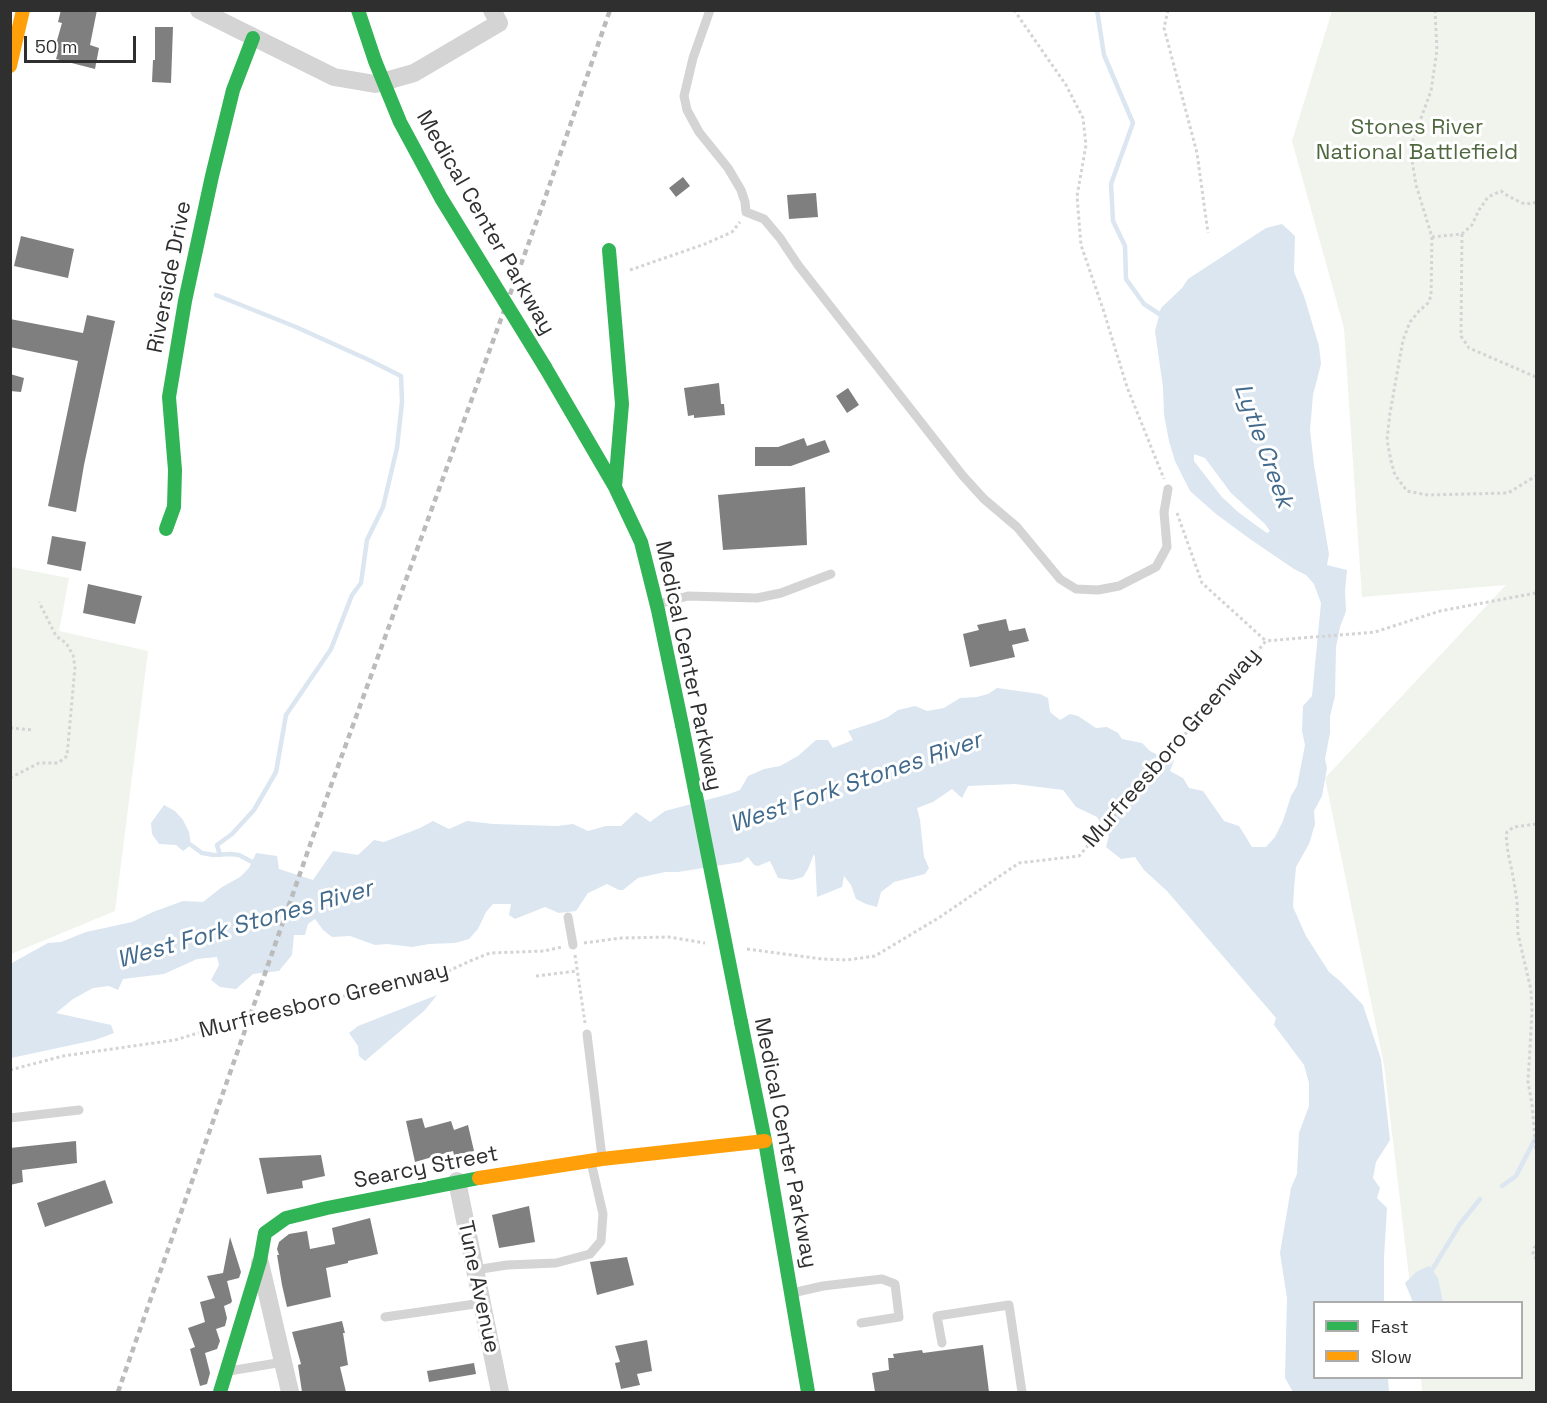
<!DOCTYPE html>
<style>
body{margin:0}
#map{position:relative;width:1547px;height:1403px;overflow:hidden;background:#fff;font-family:"Space Grotesk",sans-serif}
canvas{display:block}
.frame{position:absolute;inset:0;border:12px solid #2f2f2f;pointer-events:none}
.legend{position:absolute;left:1313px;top:1301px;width:210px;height:78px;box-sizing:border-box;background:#fff;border:2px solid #acacac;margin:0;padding:8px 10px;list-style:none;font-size:18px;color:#2f2f2f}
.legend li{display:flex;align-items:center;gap:12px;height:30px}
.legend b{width:30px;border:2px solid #acacac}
.scale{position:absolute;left:24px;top:36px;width:112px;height:27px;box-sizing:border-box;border:3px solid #2f2f2f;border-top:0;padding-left:8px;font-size:18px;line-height:21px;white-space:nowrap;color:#2f2f2f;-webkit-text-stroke:4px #fff;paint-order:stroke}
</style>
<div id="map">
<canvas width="1547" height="1403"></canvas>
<div class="frame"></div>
<ul class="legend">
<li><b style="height:8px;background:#30b455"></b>Fast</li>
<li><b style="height:8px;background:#ff9f0a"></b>Slow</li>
</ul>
<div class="scale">50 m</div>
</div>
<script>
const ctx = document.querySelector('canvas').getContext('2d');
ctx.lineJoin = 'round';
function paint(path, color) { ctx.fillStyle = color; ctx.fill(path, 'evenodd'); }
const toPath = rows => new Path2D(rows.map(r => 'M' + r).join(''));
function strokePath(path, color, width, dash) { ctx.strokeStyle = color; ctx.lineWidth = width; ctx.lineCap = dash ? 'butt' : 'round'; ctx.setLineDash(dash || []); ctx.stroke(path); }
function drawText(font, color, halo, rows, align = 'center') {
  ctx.font = font + ' "Space Grotesk",sans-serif'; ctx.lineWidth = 6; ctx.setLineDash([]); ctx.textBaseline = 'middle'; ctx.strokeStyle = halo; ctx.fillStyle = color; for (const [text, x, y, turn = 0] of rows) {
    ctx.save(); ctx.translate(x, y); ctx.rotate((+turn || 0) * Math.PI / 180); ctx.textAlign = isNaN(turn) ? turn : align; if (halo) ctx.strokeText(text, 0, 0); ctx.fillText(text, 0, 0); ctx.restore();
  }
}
paint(toPath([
 [1332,11,1536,11,1536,1392,1422,1392,1421,1378,1522,1378,1522,1302,1412,1302,1384,1065,1325,778,1506,585,1362,597,1344,328,1292,141],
 [11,567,69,578,59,631,148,651,115,911,11,954]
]), '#f0f4ed');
paint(toPath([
 [1282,224,1295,236,1294,272,1304,296,1319,346,1321,364,1313,395,1310,430,1314,465,1329,554,1327,565,1347,570,1345,591,1346,611,1340,627,1336,647,1335,696,1330,716,1330,733,1325,759,1327,768,1322,796,1314,811,1315,824,1309,844,1296,867,1294,888,1293,907,1306,936,1329,972,1340,981,1363,1005,1381,1059,1390,1140,1376,1162,1373,1178,1380,1188,1377,1198,1387,1208,1384,1257,1384,1302,1314,1302,1314,1378,1388,1378,1389,1392,1293,1392,1285,1378,1287,1298,1280,1253,1291,1188,1297,1174,1299,1133,1309,1106,1309,1083,1304,1065,1274,1025,1276,1018,1167,891,1144,870,1135,857,1121,859,1106,847,1109,836,1097,817,1076,807,1063,790,1015,784,968,786,962,798,952,789,933,802,917,808,920,820,924,857,929,868,925,874,894,882,881,892,877,907,866,904,856,899,851,885,844,876,842,887,817,897,815,858,814,854,808,869,803,877,792,880,778,878,770,861,758,866,754,865,748,857,741,862,678,872,665,872,638,878,623,890,619,890,607,884,588,893,576,911,559,913,545,907,515,919,509,915,511,904,493,904,486,912,478,929,469,939,455,943,429,944,412,947,387,944,375,945,350,936,332,937,323,930,315,919,308,924,305,935,294,935,292,955,279,971,253,974,236,989,220,987,211,980,219,965,217,957,197,959,164,974,123,979,118,990,109,986,93,988,73,999,56,1013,111,1025,114,1033,95,1040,11,1058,10,964,48,943,61,942,86,932,132,922,153,912,183,901,203,902,222,887,240,877,249,868,256,853,277,856,279,869,313,880,333,851,358,855,374,840,384,842,420,828,433,821,449,829,467,821,493,824,557,826,573,824,588,831,606,826,621,826,636,812,650,822,665,811,729,794,740,790,748,776,764,769,780,766,798,756,816,740,828,740,833,748,853,740,848,731,876,722,888,717,898,710,915,706,927,711,944,708,960,698,977,697,988,694,997,688,1040,694,1048,698,1050,712,1060,720,1070,714,1078,716,1096,728,1107,727,1118,733,1122,739,1142,743,1150,751,1158,755,1174,760,1170,771,1183,778,1189,788,1203,791,1224,821,1239,826,1252,847,1266,847,1275,837,1283,821,1291,796,1297,786,1305,745,1302,731,1303,706,1312,696,1321,603,1314,584,1306,575,1294,569,1250,539,1216,514,1190,491,1175,461,1169,441,1164,415,1163,387,1155,331,1161,308,1182,288,1188,279,1266,228],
 [1194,454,1205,458,1231,493,1265,524,1270,531,1267,533,1257,526,1238,512,1221,496,1194,461],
 [164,805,175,811,183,820,189,832,191,845,183,851,176,845,159,844,152,834,151,823],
 [437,995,425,1010,365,1061,359,1056,358,1046,349,1033,358,1026],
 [1429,1266,1438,1278,1443,1302,1413,1302,1405,1283,1416,1272]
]), '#dbe6f0');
strokePath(toPath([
 [1097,10,1104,55,1133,123,1111,184,1113,221,1125,246,1126,279,1144,304,1164,317],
 [216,295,296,327,369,360,401,376,402,402,397,448,383,507,367,540,361,583,352,595,331,649,286,715,276,772,254,810,232,834,217,845,220,855],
 [191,845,202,853,214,855,230,854,239,855,252,862],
 [1502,1186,1516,1176,1536,1137],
 [1432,1270,1460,1224,1480,1199]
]), '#dbe6f0', 4.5);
paint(toPath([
 [61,10,97,10,90,45,99,48,95,69,56,59,58,52,54,51,62,23,58,22],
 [155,27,173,27,171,83,152,82,153,60,155,60],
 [683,177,690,186,676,197,669,188],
 [816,193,818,217,789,219,787,195],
 [21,236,74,249,68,278,14,266],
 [87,315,115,321,84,465,76,512,48,506,78,361,10,347,10,319,83,333],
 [10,374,24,378,21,392,10,391],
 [719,383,721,404,724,404,725,415,694,418,694,415,688,416,684,388],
 [848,388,859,405,847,413,836,396],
 [804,438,807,446,825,440,830,452,791,466,755,466,755,447,778,447],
 [805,487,807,545,723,550,718,495],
 [52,536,86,542,81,571,47,564],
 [88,584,142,596,135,624,83,613],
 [1006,619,1009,631,1025,628,1029,641,1012,645,1015,657,970,667,963,634,979,630,977,625],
 [422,1118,425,1128,451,1121,454,1130,468,1125,474,1151,454,1155,453,1151,415,1162,406,1121],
 [76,1141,77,1163,22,1170,23,1182,10,1185,10,1148],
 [321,1155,325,1176,302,1181,303,1188,267,1194,259,1158],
 [105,1180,113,1203,45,1227,37,1203],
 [529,1206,535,1242,499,1248,492,1215],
 [370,1218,378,1254,348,1261,348,1263,326,1268,331,1297,287,1307,282,1285,277,1255,279,1255,277,1249,279,1242,289,1234,307,1231,310,1249,335,1244,332,1228],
 [230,1237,241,1272,239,1278,227,1281,232,1301,231,1303,224,1306,227,1318,225,1326,216,1329,220,1341,217,1349,205,1353,210,1373,207,1384,200,1386,190,1349,195,1347,188,1328,205,1322,200,1302,215,1298,207,1276,223,1273],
 [627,1257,634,1285,597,1295,590,1262],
 [342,1321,345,1333,343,1333,348,1365,340,1367,346,1392,302,1392,298,1365,301,1364,292,1332],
 [647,1340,652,1371,637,1374,640,1385,621,1389,615,1363,620,1362,615,1346],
 [983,1345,989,1392,875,1392,872,1373,889,1370,888,1358,894,1358,893,1354,922,1350,923,1353],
 [474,1363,476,1374,429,1382,427,1371]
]), '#7f7f7f');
strokePath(toPath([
 [1014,10,1066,85,1083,118,1086,145,1077,196,1081,245,1103,309,1127,387,1164,479],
 [1168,10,1164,28,1197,153,1208,233],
 [1435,10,1437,50,1431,91,1410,148,1416,185,1432,237,1462,234,1472,225,1479,210,1488,197,1501,191,1508,196,1522,203,1532,204,1536,202],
 [1462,234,1461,336,1469,348,1536,377],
 [1432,237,1431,296,1428,303,1419,311,1410,322,1403,340,1390,413,1387,440,1391,461,1395,475,1407,491,1428,495,1508,493,1536,476],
 [630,270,705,244,732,232,740,222],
 [1177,513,1202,583,1266,641],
 [10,728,33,730],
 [10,778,39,763,58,763,67,756,75,667,73,655,66,643,56,636,39,602],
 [1536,824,1514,827,1507,832,1506,835,1508,853,1513,876,1517,901,1518,934,1531,990,1532,1012,1528,1082,1532,1104,1536,1151],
 [584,943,621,938,669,937,705,943],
 [747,949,822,959,847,960,875,956,940,917,1019,863,1079,856,1266,641,1375,632,1440,611,1536,593],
 [575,955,585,1023],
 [536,976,577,971],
 [10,1070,63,1056,175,1040,247,1018,294,1009,352,994,440,975,470,961,490,953,544,951,562,947],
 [1536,1246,1534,1248,1533,1254,1536,1259]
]), '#d4d4d4', 3, [3, 3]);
strokePath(toPath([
 [710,10,693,58,684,96,687,110,699,132,728,168,741,190,745,202,746,212,764,219,780,238,798,265,963,476,984,499,1017,527,1060,579,1076,589,1098,590,1119,586,1156,567,1167,547,1164,512,1168,489],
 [658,604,688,596,757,598,781,593,831,574],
 [568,917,573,945],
 [587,1034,602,1157],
 [10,1118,79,1110],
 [475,1270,507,1265,556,1263,590,1254,601,1241,603,1214,591,1162],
 [792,1293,823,1286,882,1279,895,1284,899,1317,861,1323],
 [385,1317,482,1303],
 [942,1343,937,1316,1009,1305,1022,1392],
 [229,1371,283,1362]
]), '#d4d4d4', 9);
strokePath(toPath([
 [199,10,334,77,375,84,414,73,499,23,492,10],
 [457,1181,500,1392],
 [260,1263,290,1392]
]), '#d4d4d4', 18);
strokePath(toPath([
 [609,250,622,404,615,487],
 [545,367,615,487,641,542,658,610,682,725],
 [166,529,174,507,175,470,169,397,185,301,212,176,233,90,253,38],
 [741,1022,765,1141,808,1392],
 [220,1392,260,1261,265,1233,286,1218,327,1208,479,1178]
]), '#30b455', 14);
strokePath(toPath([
 [10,66,23,10],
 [479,1178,602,1159,765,1141]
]), '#ff9f0a', 14);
strokePath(toPath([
 [118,1392,329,791,544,201,610,10]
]), '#bbb', 4.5, [6, 4.5]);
strokePath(toPath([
 [358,10,375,61,400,122,441,198,545,367],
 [682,725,741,1022]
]), '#30b455', 14);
drawText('22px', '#4f683f', '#fff', [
 ["Stones River",1417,128],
 ["National Battlefield",1417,153]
]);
drawText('22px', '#2f2f2f', '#fff', [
 ["Medical Center Parkway",485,223,60],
 ["Riverside Drive",170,277,-79],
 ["Medical Center Parkway",688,666,78],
 ["Murfreesboro Greenway",1172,748,-49],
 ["Murfreesboro Greenway",324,1001,-14],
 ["Medical Center Parkway",785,1143,79],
 ["Searcy Street",426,1168,-11],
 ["Tune Avenue",478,1287,78]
]);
drawText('italic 24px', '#426a8c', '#fff', [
 ["Lytle Creek",1263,446,70],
 ["West Fork Stones River",856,783,-19],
 ["West Fork Stones River",245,925,-16]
]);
</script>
